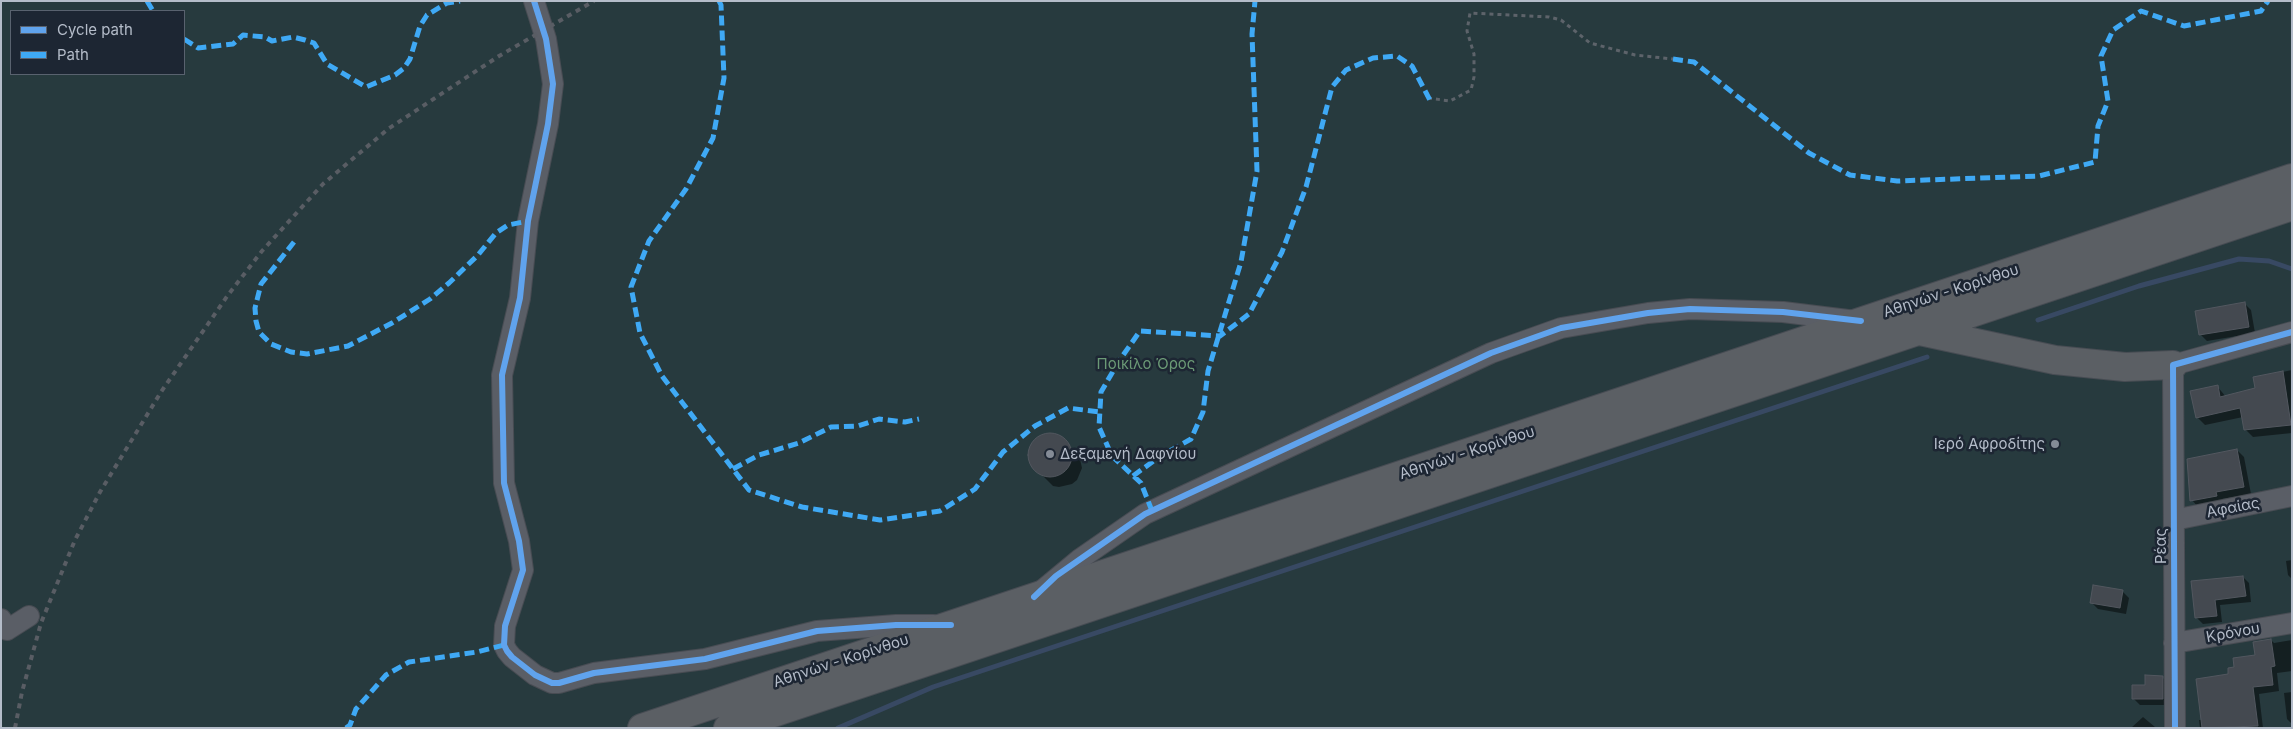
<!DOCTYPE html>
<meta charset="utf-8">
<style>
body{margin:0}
#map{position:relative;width:2293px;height:729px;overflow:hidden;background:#2a3038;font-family:Inter,sans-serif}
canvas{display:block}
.frame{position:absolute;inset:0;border:2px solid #b4bcc9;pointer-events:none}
.legend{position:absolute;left:10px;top:10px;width:175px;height:65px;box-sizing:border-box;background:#1d2633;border:1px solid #59626f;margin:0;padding:6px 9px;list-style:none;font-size:15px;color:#b4bcc9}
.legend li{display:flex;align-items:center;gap:10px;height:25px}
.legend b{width:25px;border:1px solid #59626f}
</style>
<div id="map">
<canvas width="2293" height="729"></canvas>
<div class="frame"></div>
<ul class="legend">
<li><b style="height:6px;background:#60a3ed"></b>Cycle path</li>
<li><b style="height:6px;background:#3fa9f5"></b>Path</li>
</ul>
</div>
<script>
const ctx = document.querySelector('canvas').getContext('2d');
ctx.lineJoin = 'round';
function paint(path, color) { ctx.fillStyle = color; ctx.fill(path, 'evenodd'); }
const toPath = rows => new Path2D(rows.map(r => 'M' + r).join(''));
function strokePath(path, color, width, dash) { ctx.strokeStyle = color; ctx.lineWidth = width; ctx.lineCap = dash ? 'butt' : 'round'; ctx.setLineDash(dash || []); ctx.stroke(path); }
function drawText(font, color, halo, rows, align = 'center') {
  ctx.font = font + ' Inter,sans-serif'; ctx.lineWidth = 5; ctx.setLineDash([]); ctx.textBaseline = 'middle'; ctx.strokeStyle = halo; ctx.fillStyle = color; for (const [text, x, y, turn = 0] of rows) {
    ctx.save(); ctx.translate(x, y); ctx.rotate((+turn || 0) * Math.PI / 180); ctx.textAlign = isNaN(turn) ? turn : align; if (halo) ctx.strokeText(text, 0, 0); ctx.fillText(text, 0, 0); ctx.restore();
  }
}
paint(toPath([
 [1,1,2292,1,2292,728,1,728],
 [11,11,184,11,184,74,11,74]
]), '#273a3e');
paint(toPath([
 [2245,304,2251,310,2255,333,2207,341,2201,335],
 [2292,370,2292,433,2253,437,2245,429,2243,417,2205,425,2197,417,2217,386,2226,397,2256,389,2254,378],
 [1043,436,1057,436,1079,455,1082,468,1077,480,1072,484,1059,487,1053,486,1032,465,1030,451,1032,444],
 [2237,450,2244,457,2251,494,2222,499,2223,503,2198,507,2192,500],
 [2292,560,2292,578,2291,578,2288,575,2286,561],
 [2243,577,2249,583,2251,602,2220,605,2222,622,2203,624,2197,618,2192,582],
 [2122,591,2129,598,2126,614,2098,609,2091,602],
 [2271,640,2274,643,2292,640,2292,671,2277,673,2279,691,2259,694,2263,728,2200,728,2199,720,2202,720,2230,675,2235,669,2256,656],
 [2162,677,2169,684,2169,705,2140,705,2133,698,2146,686],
 [2292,692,2292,724,2287,719,2284,693],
 [2143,717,2155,727,2156,728,2131,728]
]), '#0007');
strokePath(toPath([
 [2038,320,2139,286,2239,259,2269,261,2292,269],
 [838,728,933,687,1927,357]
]), '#384963', 5);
const building = toPath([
 [2245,302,2249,327,2199,335,2195,311,2245,302],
 [2283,371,2291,425,2244,430,2240,408,2196,418,2190,391,2218,385,2220,397,2255,388,2253,377,2283,371],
 '1028 455a22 22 0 1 1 44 0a22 22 0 1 1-44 0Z',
 [2237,449,2244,487,2216,492,2217,496,2190,501,2187,459,2237,449],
 [2243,576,2246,596,2215,600,2217,616,2195,618,2191,581,2243,576],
 [2093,585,2123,590,2120,608,2090,603,2093,585],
 [2271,639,2275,666,2271,667,2273,685,2253,687,2258,726,2202,728,2196,679,2228,674,2228,668,2234,667,2233,658,2255,655,2253,642,2271,639],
 [2145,675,2163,676,2163,699,2132,699,2132,685,2145,685,2145,675]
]);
paint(building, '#444950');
strokePath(building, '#52575f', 1);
const minor = toPath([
 [534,1,546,39,553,84,548,124,528,221,520,298,502,375,504,483,519,541,523,570,505,626,504,645,507,651,512,657,535,675,552,683,559,683,594,673,705,659,817,631,896,625,934,625],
 [2174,520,2292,496],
 [1039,593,1080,559,1145,514,1491,353,1561,328,1648,313,1690,309,1783,312,1856,321],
 [1,619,7,630,29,616],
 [2174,643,2292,623],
 [2175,728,2173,365,2292,332]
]);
const trunk = toPath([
 [1920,331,2055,360,2125,367,2173,365],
 [642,728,2292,178],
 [728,728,2292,206]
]);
strokePath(minor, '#484c53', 22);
strokePath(trunk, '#474c53', 30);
strokePath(toPath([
 [1428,98,1450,101,1471,90,1474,77,1474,54,1467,31,1470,13,1549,17,1561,20,1590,43,1635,55,1673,59]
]), '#5d636a', 3, [4, 4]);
strokePath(minor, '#5a5e66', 20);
strokePath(trunk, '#5b5f64', 28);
strokePath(toPath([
 [15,728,22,692,41,623,75,540,100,492,161,392,228,295,262,251,323,184,388,129,499,56,594,1]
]), '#595d64', 4, [5, 5]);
strokePath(toPath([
 [147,1,153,11],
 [719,1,721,5,724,78,713,138,686,189,649,241,631,287,640,333,662,376,749,490,802,507,880,520,940,511,975,489,1003,452,1035,426,1068,408,1100,412],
 [184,39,198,48,233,44,243,35,265,37,272,41,293,37,305,40,314,43,327,64,366,87,395,75,404,68,410,59,420,26,427,15,447,3,460,1],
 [1673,59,1694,62,1809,153,1850,175,1897,181,2039,176,2095,162,2098,126,2108,101,2101,56,2113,30,2141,11,2184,26,2261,11,2268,1],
 [294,242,261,284,255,308,256,321,259,332,271,344,291,352,307,354,348,346,392,323,430,299,449,283,478,255,496,233,508,225,528,221],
 [733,469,759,455,799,443,831,427,858,426,879,419,905,422,919,419],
 [1133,476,1159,457,1191,439,1203,412,1208,371,1241,262,1257,171,1252,34,1255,1],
 [1152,511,1141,483,1112,456,1099,427,1101,392,1119,361,1140,331,1220,336,1249,314,1282,252,1306,187,1332,87,1346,70,1373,58,1397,56,1412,66,1432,104],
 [346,728,350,725,356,709,386,675,409,662,477,652,504,645]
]), '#3fa9f5', 5, [10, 5]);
strokePath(toPath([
 [534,1,546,39,553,84,548,124,528,221,520,298,502,375,504,483,519,541,523,570,505,626,504,645,507,651,512,657,535,675,552,683,559,683,594,673,705,659,817,631,896,625,951,625],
 [1034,597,1056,576,1145,514,1491,353,1561,328,1648,313,1690,309,1783,312,1861,321],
 [2175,728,2173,365,2292,332]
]), '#60a3ed', 6);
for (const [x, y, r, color] of [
 [2055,444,5,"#848b96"],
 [1050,454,5,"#848b96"]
]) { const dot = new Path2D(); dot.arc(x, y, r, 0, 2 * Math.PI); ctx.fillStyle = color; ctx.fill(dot); strokePath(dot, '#1d2633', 2); }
drawText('15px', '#b4bcc9', '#1d2633', [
 ["Αθηνών - Κορίνθου",1951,291,-18],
 ["Αθηνών - Κορίνθου",1467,453,-18],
 ["Αφαίας",2233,508,-11],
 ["Ρέας",2161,546,-90],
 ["Κρόνου",2233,633,-10],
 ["Αθηνών - Κορίνθου",841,661,-18]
]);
drawText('15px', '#6b9a76', '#1d2633', [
 ["Ποικίλο Όρος",1146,364]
]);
drawText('15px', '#b4bcc9', '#1d2633', [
 ["Ιερό Αφροδίτης",2045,444],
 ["Δεξαμενή Δαφνίου",1060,454,"left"]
], 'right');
</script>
